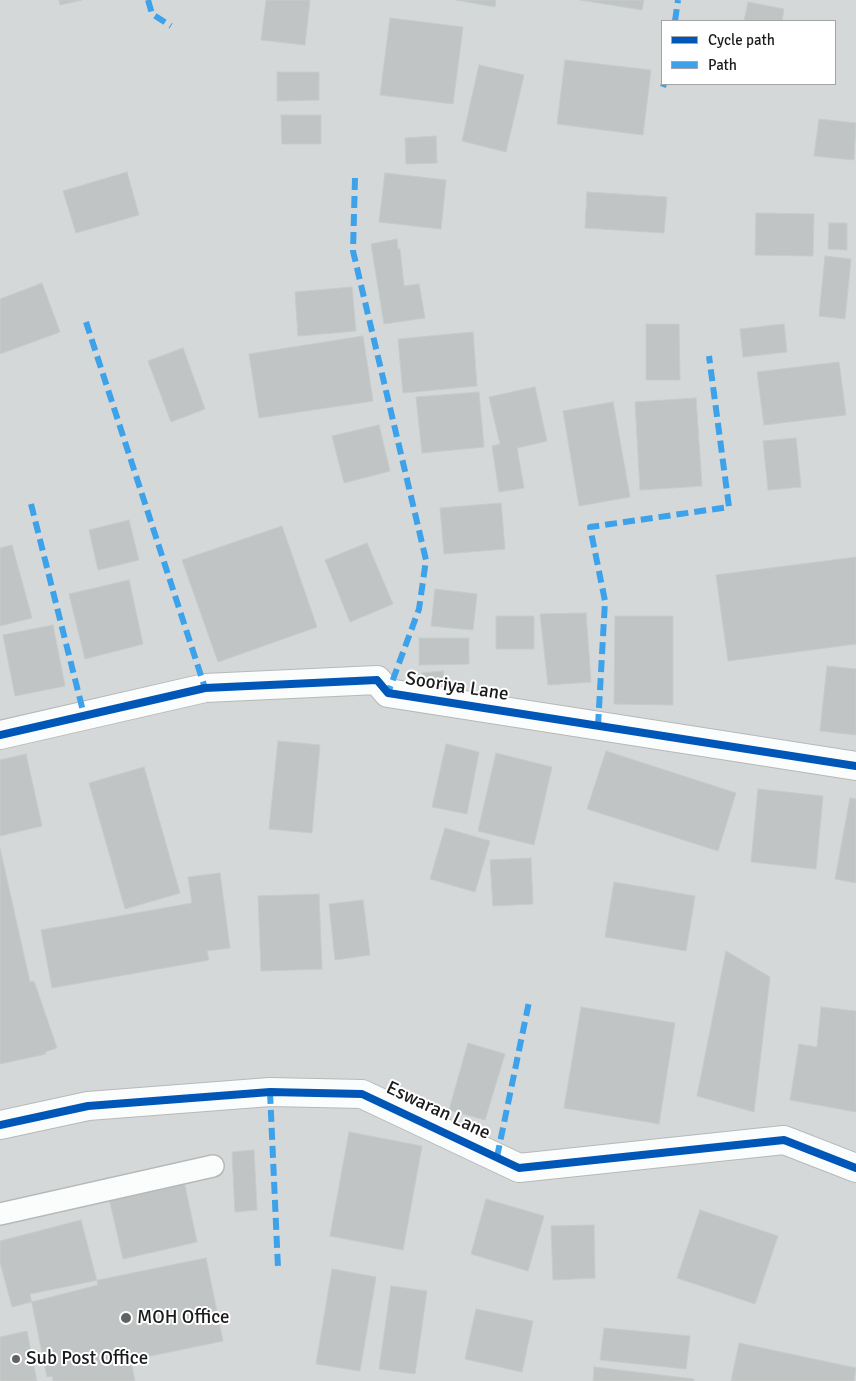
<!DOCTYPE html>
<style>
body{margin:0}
#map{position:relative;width:856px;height:1381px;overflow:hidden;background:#e4e9e9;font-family:Signika,sans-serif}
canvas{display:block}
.legend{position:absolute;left:661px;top:20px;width:175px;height:65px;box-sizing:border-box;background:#fff;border:1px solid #a4a4a4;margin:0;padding:6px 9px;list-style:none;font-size:15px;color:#1b1b1b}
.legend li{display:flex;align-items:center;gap:10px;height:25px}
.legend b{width:25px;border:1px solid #a4a4a4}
</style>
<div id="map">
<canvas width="856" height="1381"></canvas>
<ul class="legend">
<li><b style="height:6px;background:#0057b8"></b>Cycle path</li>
<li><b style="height:6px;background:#3da2ea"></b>Path</li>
</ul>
</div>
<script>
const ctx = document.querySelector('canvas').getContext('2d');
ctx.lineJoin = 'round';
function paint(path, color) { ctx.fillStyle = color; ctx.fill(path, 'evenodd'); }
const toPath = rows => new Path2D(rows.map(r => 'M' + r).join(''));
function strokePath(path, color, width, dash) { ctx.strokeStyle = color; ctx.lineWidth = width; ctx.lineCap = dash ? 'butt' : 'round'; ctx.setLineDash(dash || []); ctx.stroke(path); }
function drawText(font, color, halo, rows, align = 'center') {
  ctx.font = font + ' Signika,sans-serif'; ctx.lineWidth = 4; ctx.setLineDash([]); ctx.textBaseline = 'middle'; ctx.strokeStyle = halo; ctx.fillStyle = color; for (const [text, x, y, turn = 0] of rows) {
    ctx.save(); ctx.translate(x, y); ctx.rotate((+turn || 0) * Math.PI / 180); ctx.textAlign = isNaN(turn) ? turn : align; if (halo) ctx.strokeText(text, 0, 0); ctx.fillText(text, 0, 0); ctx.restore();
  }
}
paint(toPath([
 [0,0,856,0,856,1381,0,1381],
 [662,21,835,21,835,84,662,84]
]), '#d5d8d8');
const building = toPath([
 [59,0,82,0,60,5,59,0],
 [266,0,310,0,305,45,261,40,266,0],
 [456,0,496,0,495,7,456,0],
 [580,0,644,0,642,10,580,0],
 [748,2,784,9,782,21,744,21,748,2],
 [390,18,463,27,453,104,380,95,390,18],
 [565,60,651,70,643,135,557,124,565,60],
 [479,65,524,75,506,152,462,141,479,65],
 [277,72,319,72,319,100,277,101,277,72],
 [281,115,321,115,321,144,282,144,281,115],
 [819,119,856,123,854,160,814,156,819,119],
 [436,136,437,163,406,164,405,138,436,136],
 [127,172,139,215,76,233,63,191,127,172],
 [385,173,446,180,441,229,379,222,385,173],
 [587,192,667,197,664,233,585,228,587,192],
 [756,213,814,214,813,256,755,255,756,213],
 [829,223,847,223,847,250,828,249,829,223],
 [397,239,398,249,400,249,404,286,419,284,425,318,384,324,371,244,397,239],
 [825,256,851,259,845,319,819,316,825,256],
 [42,283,60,332,0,354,0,299,42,283],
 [352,287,356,331,298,336,295,292,352,287],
 [646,324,679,324,680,380,646,380,646,324],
 [784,324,787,352,743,357,740,329,784,324],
 [473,332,477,386,403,393,398,339,473,332],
 [363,336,373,401,259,418,249,354,363,336],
 [183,348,205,409,171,422,148,361,183,348],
 [839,362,846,415,764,425,757,372,839,362],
 [535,387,547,441,517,448,524,488,499,492,492,446,500,444,489,397,535,387],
 [479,392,484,447,422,453,416,397,479,392],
 [696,398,702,486,640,490,635,402,696,398],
 [613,402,630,497,579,506,563,411,613,402],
 [379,425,390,471,344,483,332,436,379,425],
 [796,438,801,487,768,490,763,441,796,438],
 [501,503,505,549,444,554,440,508,501,503],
 [129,520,139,560,98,570,89,530,129,520],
 [282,526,317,627,218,662,182,560,282,526],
 [367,543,393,604,350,622,325,560,367,543],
 [12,545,32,618,0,626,0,548,12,545],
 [856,557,856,644,728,661,716,575,856,557],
 [129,580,143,644,85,659,69,594,129,580],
 [435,589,477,594,473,630,431,626,435,589],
 [586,613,591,682,548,685,540,614,586,613],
 [496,616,534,616,534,649,496,649,496,616],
 [615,616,673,616,673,705,614,704,615,616],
 [53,625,65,686,15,696,3,635,53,625],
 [419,638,469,638,469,664,419,665,419,638],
 [827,666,856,669,856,735,820,731,827,666],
 [443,671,444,683,424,685,422,673,443,671],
 [278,741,320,745,312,833,269,829,278,741],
 [446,744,479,752,467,814,432,807,446,744],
 [606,751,736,793,718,851,587,809,606,751],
 [496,753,552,767,534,845,478,831,496,753],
 [26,754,42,826,0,836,0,760,26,754],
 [144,767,180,893,125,909,89,783,144,767],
 [758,789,823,796,816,869,751,862,758,789],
 [850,798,856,799,856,883,835,879,850,798],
 [445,828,490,841,475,892,430,879,445,828],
 [0,848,30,982,34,981,57,1048,45,1052,46,1054,0,1064,0,848],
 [531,858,533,904,493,906,490,860,531,858],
 [220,873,230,948,207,951,209,960,52,988,41,930,192,903,188,877,220,873],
 [614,882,695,896,686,951,605,937,614,882],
 [319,894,322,969,261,971,258,896,319,894],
 [363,900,370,955,335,960,329,904,363,900],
 [726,951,770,977,754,1112,697,1096,726,951],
 [581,1007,675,1023,659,1124,564,1108,581,1007],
 [821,1007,856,1011,856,1112,790,1100,799,1044,817,1047,821,1007],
 [468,1043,505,1054,485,1120,449,1110,468,1043],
 [349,1132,422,1146,403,1250,330,1236,349,1132],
 [254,1150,257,1210,235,1212,232,1152,254,1150],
 [184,1181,197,1242,123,1259,109,1198,184,1181],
 [486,1199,544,1216,528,1271,471,1254,486,1199],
 [700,1210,778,1236,755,1304,677,1278,700,1210],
 [81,1220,98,1285,12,1307,0,1262,0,1241,81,1220],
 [594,1225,595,1278,553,1280,551,1226,594,1225],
 [206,1258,223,1341,131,1360,135,1381,53,1381,52,1376,47,1377,30,1294,206,1258],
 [332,1269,376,1277,360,1371,316,1364,332,1269],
 [391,1286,427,1291,415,1374,379,1369,391,1286],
 [476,1309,533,1321,522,1372,465,1359,476,1309],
 [604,1328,690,1336,686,1369,600,1360,604,1328],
 [27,1331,37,1381,0,1381,0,1337,27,1331],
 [739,1343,856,1368,854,1381,731,1381,739,1343],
 [594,1367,694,1379,694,1381,593,1381,594,1367]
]);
paint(building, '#c0c4c4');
strokePath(building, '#c6cccb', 1);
const lane = toPath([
 [0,1214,213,1166]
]);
const street = toPath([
 [0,735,205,688,377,680,388,693,856,766],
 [0,1125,88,1106,270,1092,362,1094,519,1168,784,1140,856,1168]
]);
strokePath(lane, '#b7b9b9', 24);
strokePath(street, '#b7b9b9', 30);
strokePath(lane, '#fbfcfc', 21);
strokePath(street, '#fbfcfc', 28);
strokePath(toPath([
 [148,0,152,14,171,26],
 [675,21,678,0],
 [663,87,664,84],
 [355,178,353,251,426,560,419,609,388,693],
 [86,322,205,688],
 [31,504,84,715],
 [598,726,605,601,590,527,729,507,709,356],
 [270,1092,278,1268],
 [497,1157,529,1002]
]), '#3da2ea', 6, [12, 6]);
strokePath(toPath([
 [0,735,205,688,377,680,388,693,856,766],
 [0,1125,88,1106,270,1092,362,1094,519,1168,784,1140,856,1168]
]), '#0057b8', 8);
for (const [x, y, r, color] of [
 [126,1318,6,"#616363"],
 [16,1359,5,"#616363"]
]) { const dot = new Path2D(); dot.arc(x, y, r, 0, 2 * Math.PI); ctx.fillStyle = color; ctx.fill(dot); strokePath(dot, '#fff', 2); }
drawText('19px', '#1b1b1b', '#fff', [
 ["Sooriya Lane",457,687,9],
 ["Eswaran Lane",438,1111,25]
]);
drawText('19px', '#1b1b1b', '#fff', [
 ["MOH Office",137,1318],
 ["Sub Post Office",26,1359]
], 'left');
</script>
